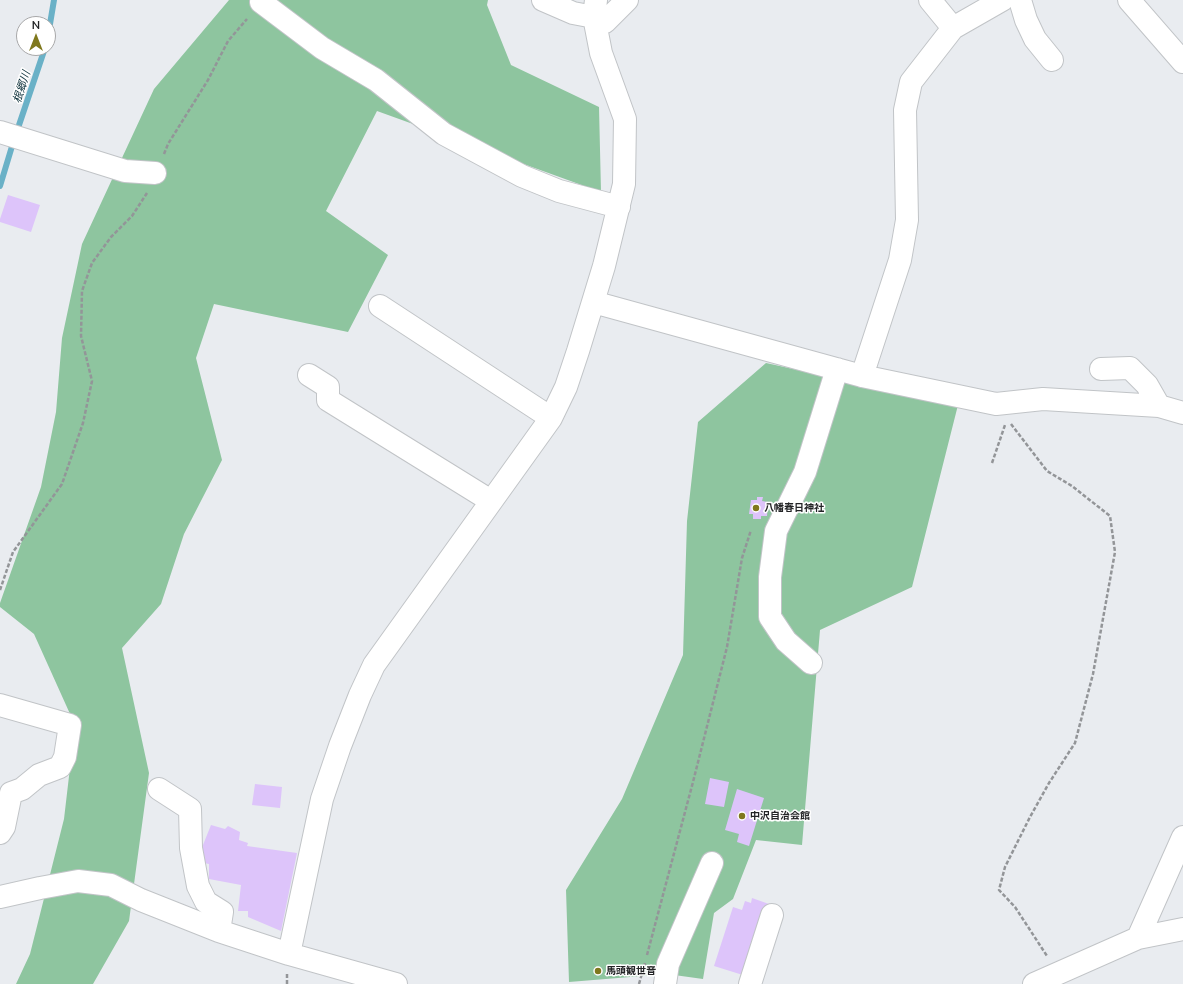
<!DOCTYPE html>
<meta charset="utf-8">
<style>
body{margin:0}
#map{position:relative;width:1183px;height:984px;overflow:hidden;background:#e9ecf0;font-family:Mulish,sans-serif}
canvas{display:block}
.north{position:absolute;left:16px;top:16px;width:40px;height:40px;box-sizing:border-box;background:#fff;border:1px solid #a7a7a8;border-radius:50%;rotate:0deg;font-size:11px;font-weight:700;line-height:16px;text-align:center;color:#232426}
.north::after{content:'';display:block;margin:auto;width:14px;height:18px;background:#7f781d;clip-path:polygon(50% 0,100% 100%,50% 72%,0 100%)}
</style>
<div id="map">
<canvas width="1183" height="984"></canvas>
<div class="north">N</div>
</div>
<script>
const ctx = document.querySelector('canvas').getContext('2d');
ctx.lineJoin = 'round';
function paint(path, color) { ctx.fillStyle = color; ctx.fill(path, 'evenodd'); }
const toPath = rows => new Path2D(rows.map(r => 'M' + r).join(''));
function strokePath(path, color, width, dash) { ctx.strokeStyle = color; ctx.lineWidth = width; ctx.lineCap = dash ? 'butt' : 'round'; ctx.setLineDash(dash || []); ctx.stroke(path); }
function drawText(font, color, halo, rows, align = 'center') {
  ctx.font = font + ' Mulish,"Noto Sans JP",sans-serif'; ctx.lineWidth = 3; ctx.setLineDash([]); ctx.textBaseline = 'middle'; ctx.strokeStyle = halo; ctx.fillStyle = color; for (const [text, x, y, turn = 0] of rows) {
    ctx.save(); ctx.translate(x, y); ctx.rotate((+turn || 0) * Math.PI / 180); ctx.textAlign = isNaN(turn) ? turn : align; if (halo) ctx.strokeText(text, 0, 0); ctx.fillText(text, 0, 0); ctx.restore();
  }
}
paint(toPath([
 [229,0,488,0,487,5,511,65,599,107,601,192,377,111,326,211,388,255,348,332,214,304,196,358,222,460,184,534,161,604,122,648,149,773,129,921,93,984,16,984,30,954,64,819,75,725,34,634,0,607,0,603,41,487,56,412,62,338,82,244,154,89],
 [766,363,958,405,912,587,820,630,802,845,756,840,733,899,714,913,703,979,667,974,569,982,566,890,622,799,683,655,687,521,698,422]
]), '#8ec59f');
strokePath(toPath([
 [48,36,54,0],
 [20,132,17,131,45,48],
 [0,186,13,143]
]), '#6ab1c7', 6);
paint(toPath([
 [8,195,40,205,31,232,0,222,0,219],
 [757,497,763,497,762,501,768,502,767,516,761,516,761,519,753,519,753,514,749,514,751,500,757,500],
 [710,778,729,782,724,807,705,804],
 [255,784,282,787,280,808,252,805],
 [737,789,764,798,749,846,737,842,739,834,725,830],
 [211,825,225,829,228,826,240,832,239,840,248,843,247,846,297,853,281,931,248,917,248,911,238,911,241,885,209,879,209,864,204,863,201,850],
 [752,898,769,904,746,976,714,966,733,907,742,910,745,901,751,903]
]), '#ddc4fa');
const minor = toPath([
 [543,0,573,13,594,17,605,22,627,0],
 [930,0,953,28],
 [1020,0,1026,20,1035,39,1052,60],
 [1129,0,1183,62],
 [261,2,322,48,376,80,444,134,522,176,559,191,619,207],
 [0,132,125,171,155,173],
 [593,302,862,376,996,404,1043,399,1159,406,1183,413],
 [380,306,551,418],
 [1101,369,1130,368,1147,385,1159,406],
 [309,375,328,387,328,400,491,501],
 [862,376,900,260,907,220,905,110,911,82,953,28,1002,0],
 [811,663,786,641,770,617,770,577,776,531,805,472,837,369],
 [0,705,70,725,65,757,60,767,39,775,22,789,11,793,4,827,0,833],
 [159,789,190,809,191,848,198,886,206,902,222,912,219,931],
 [0,897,40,888,78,881,111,885,141,900,219,931,289,954,396,984],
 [1138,938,1183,837],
 [289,954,322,799,340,746,360,695,374,665,551,418,566,387,578,351,604,266,624,184,625,119,601,53,594,17,596,0],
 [665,984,668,964,712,863],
 [750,984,772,915],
 [1034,984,1138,938,1183,929]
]);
strokePath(minor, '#c1c4c7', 24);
strokePath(toPath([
 [164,154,168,144,208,80,228,41,247,19],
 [1011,424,1047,471,1072,486,1110,516,1115,552,1093,674,1075,743,1049,783,1030,817,1005,867,999,890,1015,907,1047,956],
 [992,463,1005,425],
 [0,590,13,552,62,484,83,423,92,381,81,336,82,291,92,263,111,237,132,216,147,193],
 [647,955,693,782,727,647,742,558,751,530],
 [287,984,287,974],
 [639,984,645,963]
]), '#939598', 2.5, [4, 2]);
strokePath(minor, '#fff', 22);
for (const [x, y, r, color] of [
 [756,508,4,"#7f781d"],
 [742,816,4,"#7f781d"],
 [598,971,4,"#7f781d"]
]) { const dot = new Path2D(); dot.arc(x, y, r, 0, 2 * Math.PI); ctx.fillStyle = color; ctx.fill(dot); strokePath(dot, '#fff', 1.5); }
drawText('bold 10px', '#232426', '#fff', [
 ["八幡春日神社",764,508],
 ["中沢自治会館",750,816],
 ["馬頭観世音",606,971]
], 'left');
drawText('italic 11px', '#0f323c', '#fff', [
 ["根郷川",22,87,-72]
]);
</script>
